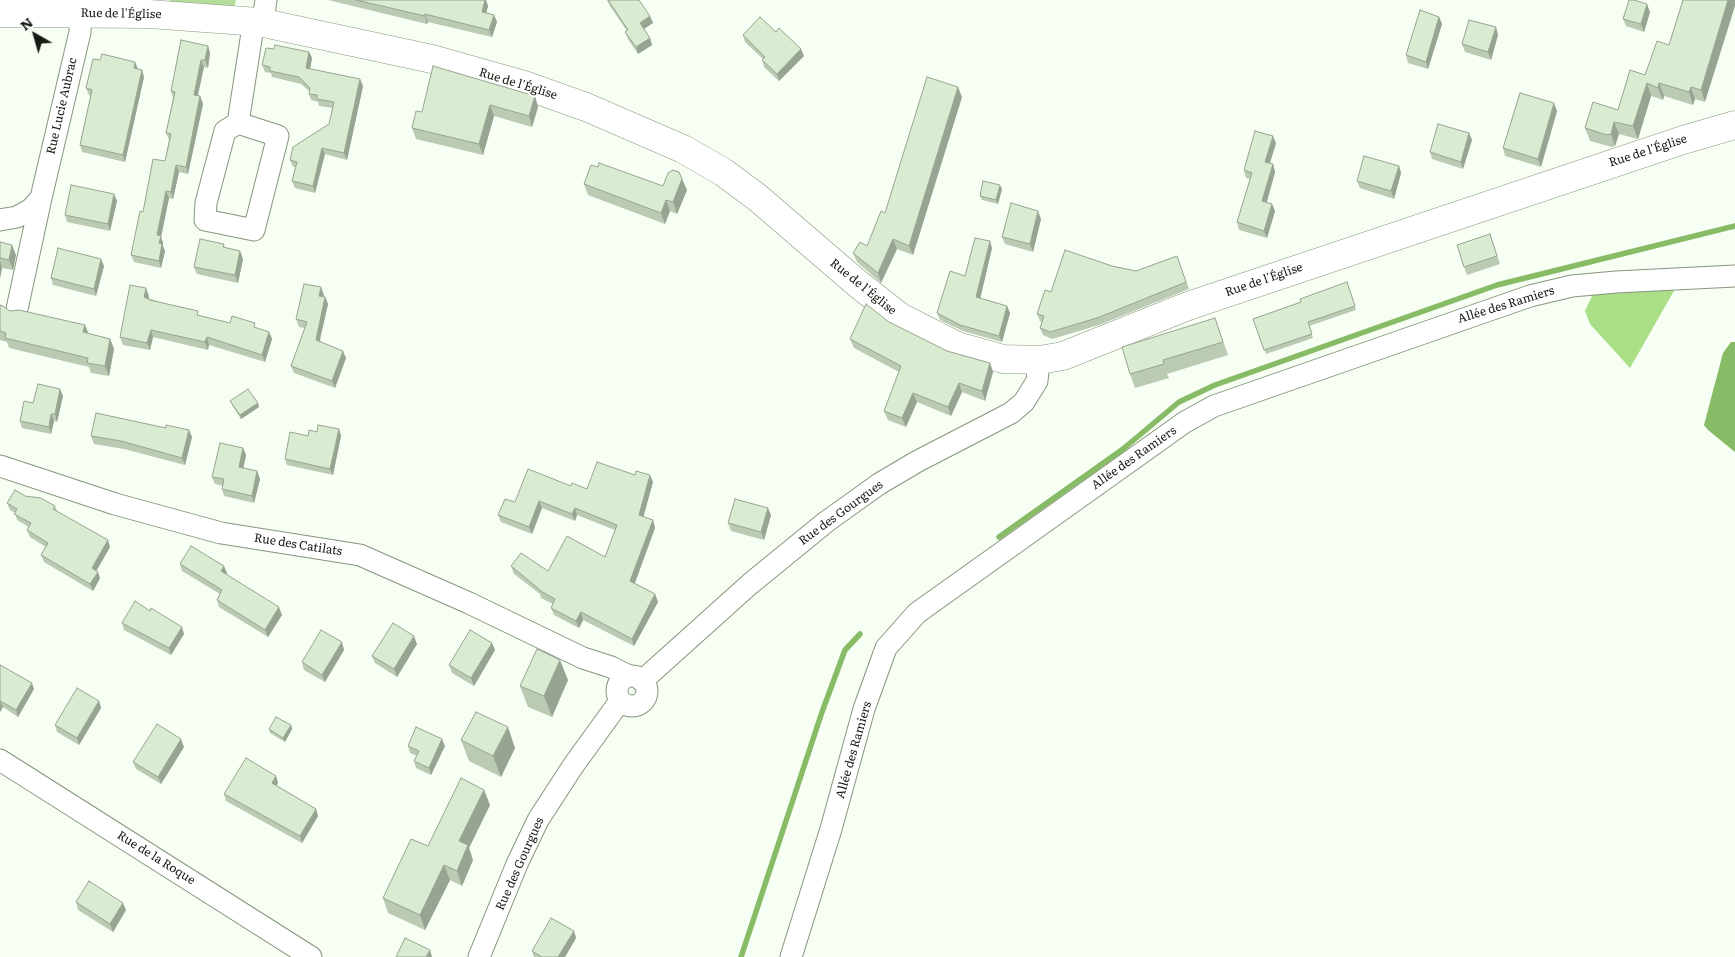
<!DOCTYPE html>
<meta charset="utf-8">
<style>
body{margin:0}
#map{position:relative;width:1735px;height:957px;overflow:hidden;background:#f7fef3;font-family:Literata,serif}
canvas{display:block}
.north{position:absolute;left:10px;top:10px;width:50px;height:50px;-webkit-text-stroke:4px #fff;paint-order:stroke;rotate:322deg;font-size:14px;font-weight:700;line-height:20px;text-align:center;color:#161c13}
.north::after{content:'';display:block;margin:auto;width:18px;height:22px;background:#161c13;clip-path:polygon(50% 0,100% 100%,50% 72%,0 100%)}
</style>
<div id="map">
<canvas width="1735" height="957"></canvas>
<div class="north">N</div>
</div>
<script>
const ctx = document.querySelector('canvas').getContext('2d');
ctx.lineJoin = 'round';
function paint(path, color) { ctx.fillStyle = color; ctx.fill(path, 'evenodd'); }
const toPath = rows => new Path2D(rows.map(r => 'M' + r).join(''));
function strokePath(path, color, width, dash) { ctx.strokeStyle = color; ctx.lineWidth = width; ctx.lineCap = dash ? 'butt' : 'round'; ctx.setLineDash(dash || []); ctx.stroke(path); }
function drawText(font, color, halo, rows, align = 'center') {
  ctx.font = font + ' Literata,serif'; ctx.lineWidth = 4; ctx.setLineDash([]); ctx.textBaseline = 'middle'; ctx.strokeStyle = halo; ctx.fillStyle = color; for (const [text, x, y, turn = 0] of rows) {
    ctx.save(); ctx.translate(x, y); ctx.rotate((+turn || 0) * Math.PI / 180); ctx.textAlign = isNaN(turn) ? turn : align; if (halo) ctx.strokeText(text, 0, 0); ctx.fillText(text, 0, 0); ctx.restore();
  }
}
paint(toPath([
 [169,0,236,0,234,8,170,3]
]), '#b4dd9b');
paint(toPath([
 [1675,289,1630,368,1590,324,1585,311,1592,296,1600,291]
]), '#aadf88');
paint(toPath([
 [1731,342,1735,342,1735,452,1708,430,1704,425,1723,353]
]), '#88bb65');
strokePath(toPath([
 [999,537,1123,449,1179,402,1215,385,1497,285,1735,226],
 [741,957,822,712,845,650,860,634]
]), '#88bb65', 5.5);
const minor = toPath([
 [238,123,278,136,254,230,205,220,206,203,225,131,238,123],
 [238,123,252,33,264,14,266,0],
 [0,220,17,217,31,209,41,198,80,32,81,13],
 [17,309,41,198],
 [0,466,115,504,221,533,360,555,469,603,583,658,611,667,629,676],
 '617 691a15 15 0 1 1 30 0a15 15 0 1 1-30 0Z',
 [642,681,750,584,826,522,879,484,918,461,1011,413,1024,402,1037,381,1039,360],
 [0,760,311,957],
 [479,957,517,864,538,820,573,766,620,701],
 [791,957,831,829,864,709,886,648,917,613,1185,422,1214,406,1530,296,1572,286,1616,282,1735,276]
]);
const secondary = toPath([
 [0,13,149,14,259,22,432,59,524,85,586,107,683,149,723,172,758,198,858,284,900,317,957,346,1003,359,1039,360,1063,356,1188,306,1683,140,1735,125]
]);
strokePath(minor, '#86967d', 23);
strokePath(secondary, '#86967d', 29);
strokePath(minor, '#fff', 21);
strokePath(secondary, '#fff', 28);
paint(toPath([
 [328,0,486,0,488,6,486,13,494,15,497,22,492,37,428,22,427,24],
 [607,0,650,16,653,23,644,29,650,38,652,45,638,54,628,39,625,32,627,31,610,6],
 [1683,0,1705,102,1695,99,1693,105,1664,96,1663,100,1651,96,1638,139,1619,134,1615,146,1612,147,1590,141,1585,128,1618,110,1669,45],
 [1650,12,1644,32,1626,26,1623,19],
 [1439,17,1442,24,1428,69,1408,63,1406,55],
 [776,32,804,56,779,81,764,67,762,60,763,59,745,42,743,35],
 [1498,35,1491,60,1465,52,1462,44],
 [208,46,210,53,208,68,204,67,198,96,200,96,203,104,188,174,179,172,173,199,169,198,161,237,163,243,163,246,165,251,161,268,134,262,131,255,143,212,165,161,169,140,166,133,173,98,171,91],
 [274,49,309,52,312,58,310,69,363,86,347,160,325,154,315,193,295,188,292,181,296,167,293,167,290,160,329,124,333,108,319,106,318,102,311,100,309,94,309,91,301,84,272,77,271,73,265,72,262,65],
 [138,69,142,70,144,77,125,162,82,152,80,145,91,96,89,95,86,88],
 [535,96,538,107,532,127,494,116,483,155,416,139,412,128,422,112],
 [962,97,913,255,897,249,881,283,857,262,853,253,867,246,885,213],
 [1557,111,1541,167,1505,156,1503,148],
 [1469,133,1472,140,1463,169,1432,159,1430,152],
 [1276,143,1270,163,1273,164,1275,172,1267,202,1272,204,1275,211,1267,238,1239,230,1237,222,1250,179,1246,178,1244,170],
 [1399,166,1401,173,1394,199,1360,188,1357,181],
 [598,167,663,186,682,179,687,190,677,214,670,211,665,224,588,195,584,184],
 [1002,189,998,204,982,200,980,196],
 [114,194,117,201,110,231,67,222,65,215],
 [1041,219,1033,252,1005,244,1002,237],
 [1490,234,1500,264,1467,275,1464,267],
 [0,243,16,255,13,270,2,268,0,278],
 [224,244,225,248,240,251,243,259,238,283,197,274,194,267],
 [992,248,980,298,1007,306,1010,313,1002,342,963,331,940,320,937,313,965,276],
 [1177,256,1189,289,1099,325,1052,339,1043,335,1040,328,1042,322,1040,321,1037,314,1112,266,1136,271],
 [104,266,96,296,53,285,51,278],
 [1347,282,1356,310,1309,326,1313,338,1266,354,1253,319,1301,302],
 [324,295,323,297,325,297,328,304,320,341,346,358,335,388,294,373,291,366,305,328,299,327,296,319],
 [149,296,148,298,200,316,230,323,256,328,269,332,272,339,265,362,209,345,208,350,153,337,150,350,123,345,120,337],
 [0,305,10,311,85,325,88,333,110,339,114,349,109,376,91,373,89,367,9,348,7,342,0,340],
 [1215,318,1228,355,1167,374,1169,378,1135,388,1130,374],
 [889,322,947,351,990,363,993,372,985,401,962,392,951,416,917,402,906,427,888,420,884,411,899,372,854,348,850,339],
 [63,396,57,422,54,421,51,434,22,428,20,421,33,403],
 [230,401,259,407,241,419,232,405],
 [166,428,189,430,192,437,185,465,124,449,94,444,91,436],
 [339,429,341,436,333,475,287,465,285,459,308,436,317,432],
 [243,448,246,455,243,468,257,471,260,479,254,503,224,496,222,489,223,486,215,484,212,477],
 [653,482,643,517,653,520,655,528,635,583,655,594,658,602,634,646,583,620,579,628,554,615,551,608,553,604,541,598,540,594,514,574,511,566,548,571,605,557,615,530,577,515,575,521,542,508,532,534,501,522,498,515,515,502,571,486,587,489],
 [25,496,55,506,57,511,110,547,96,571,100,578,93,591,44,562,41,555,46,547,30,537,27,530,29,527,17,520,15,513,10,510,7,503],
 [771,515,764,540,731,531,728,523],
 [180,564,227,573,226,574,282,615,268,637,219,607,217,600,220,594,182,571],
 [150,611,184,634,171,655,124,630,122,623],
 [492,643,495,650,474,686,452,673,449,665],
 [417,644,397,677,375,663,372,656],
 [344,650,325,682,304,670,302,662],
 [0,665,34,689,18,717,3,707,0,712],
 [568,680,552,717,528,707,520,686],
 [99,701,101,708,79,745,57,732,55,725],
 [291,725,292,729,285,742,270,733,269,729],
 [461,740,515,748,501,777,469,761],
 [408,746,445,746,431,775,416,768,414,761,417,756,410,753],
 [184,747,161,784,136,769,133,762],
 [276,776,278,783,276,786,316,809,318,816,302,843,226,801,224,794],
 [484,790,490,805,469,848,473,860,462,886,450,880,425,930,388,913,383,898,428,846],
 [76,902,126,910,113,932,78,910],
 [574,931,576,938,565,957,534,957,532,951]
]), '#bbcab3');
paint(toPath([
 [482,0,486,0,488,6,485,19,482,12],
 [1728,0,1735,0,1735,6,1705,102,1701,90],
 [1647,4,1650,12,1644,32,1641,24],
 [425,14,428,22,427,24,425,16],
 [494,15,497,22,492,37,489,30],
 [650,16,653,23,642,30,640,23],
 [1439,17,1442,24,1428,69,1426,62],
 [1496,27,1498,35,1491,60,1488,52],
 [650,38,652,45,638,54,636,47],
 [208,46,210,53,208,68,205,60],
 [801,49,804,56,779,81,777,74],
 [309,52,312,58,309,75,306,68],
 [201,60,204,67,196,102,194,95],
 [135,62,138,69,134,68],
 [142,70,144,77,125,162,123,155],
 [360,79,363,86,347,160,344,153],
 [1647,83,1651,96,1638,139,1633,126],
 [1659,83,1664,96,1663,100,1658,88],
 [958,87,962,97,913,255,909,246],
 [1691,87,1695,99,1693,105,1689,92],
 [200,96,203,104,188,174,186,167],
 [535,96,538,107,532,127,529,116],
 [1554,103,1557,111,1541,167,1538,159],
 [490,105,494,116,483,155,479,144],
 [1614,122,1619,134,1615,146,1611,134],
 [1469,133,1472,140,1463,169,1461,162],
 [1273,136,1276,143,1268,169,1265,162],
 [322,148,325,154,315,193,313,186],
 [1273,164,1275,172,1265,208,1262,201],
 [176,165,179,172,173,199,171,192],
 [1399,166,1401,173,1394,199,1391,191],
 [682,179,687,190,677,214,673,202],
 [1000,185,1002,189,998,204,996,200],
 [166,191,169,198,161,237,163,243,163,246,165,251,161,268,159,261,157,235],
 [114,194,117,201,110,231,108,224],
 [666,200,670,211,665,224,661,213],
 [1272,204,1275,211,1267,238,1264,231],
 [1038,211,1041,219,1033,252,1030,244],
 [893,239,897,249,881,283,878,273],
 [990,241,992,248,979,304,976,297],
 [12,245,16,255,13,270,9,260],
 [240,251,243,259,238,283,235,275],
 [101,259,104,266,96,296,94,289],
 [0,261,2,268,0,278],
 [321,287,324,295,322,303,319,296],
 [146,288,149,296,147,304,144,297],
 [325,297,328,304,318,347,316,340],
 [1007,306,1010,313,1002,342,999,336],
 [85,325,89,335,83,332],
 [151,330,153,337,150,350,147,343],
 [269,332,272,339,265,362,262,355],
 [207,337,209,345,208,350,205,342],
 [110,339,114,349,109,376,105,366],
 [343,351,346,358,335,388,332,381],
 [990,363,993,372,985,401,982,391],
 [959,383,962,392,951,416,948,407],
 [60,389,63,396,57,422,55,414],
 [913,393,917,402,906,427,902,418],
 [258,403,259,407,241,419,240,415],
 [51,414,54,421,51,434,49,427],
 [339,429,341,436,333,475,330,469],
 [189,430,192,437,185,465,182,458],
 [243,448,246,455,242,475,239,467],
 [257,471,260,479,254,503,252,496],
 [650,475,653,482,642,522,639,515],
 [539,501,542,508,532,534,529,527],
 [575,508,577,515,575,521,572,514],
 [768,508,771,515,764,540,761,532],
 [653,520,655,528,633,588,630,581],
 [108,540,110,547,94,575,92,568],
 [224,566,227,573,224,578,221,571],
 [98,572,100,578,93,591,90,584],
 [655,594,658,602,634,646,632,639],
 [279,607,282,615,268,637,265,630],
 [581,612,583,620,579,628,576,621],
 [182,627,184,634,171,655,169,648],
 [414,636,417,644,397,677,394,669],
 [342,642,344,650,325,682,322,675],
 [492,643,495,650,474,686,471,678],
 [560,660,568,680,552,717,544,696],
 [32,683,34,689,18,717,16,710],
 [0,701,3,707,0,712],
 [99,701,101,708,79,745,77,738],
 [291,725,292,729,285,742,283,738],
 [508,727,515,748,501,777,493,756],
 [181,739,184,747,161,784,158,777],
 [442,739,445,746,431,775,429,768],
 [276,776,278,783,274,790,272,783],
 [484,790,490,805,469,848,473,860,462,886,457,871,459,841],
 [316,809,318,816,302,843,300,836],
 [444,865,450,880,425,930,420,915],
 [123,903,126,910,113,932,110,924],
 [574,931,576,938,565,957,558,957],
 [430,950,432,957,426,957]
]), '#98a492');
const building = toPath([
 [356,0,485,0,482,12,494,15,489,30,425,14,425,16,356,0],
 [608,0,639,0,650,16,640,23,650,38,636,47,625,32,628,30,608,0],
 [1629,0,1634,0,1647,4,1641,24,1623,19,1629,0],
 [1683,0,1728,0,1701,90,1691,87,1689,92,1659,83,1658,88,1647,83,1633,126,1614,122,1611,134,1607,135,1585,128,1593,102,1618,110,1630,70,1645,75,1657,41,1669,45,1683,0],
 [1420,10,1439,17,1426,62,1406,55,1420,10],
 [760,17,776,32,779,28,801,49,777,74,762,60,765,57,743,35,760,17],
 [1469,20,1496,27,1488,52,1462,44,1469,20],
 [181,40,208,46,205,60,201,60,194,95,200,96,186,167,176,165,171,192,166,191,157,235,161,236,159,243,162,244,159,261,131,255,140,211,143,212,153,159,165,161,171,134,166,133,175,92,171,91,181,40],
 [275,45,309,52,306,68,360,79,344,153,322,148,313,186,292,181,297,162,290,160,293,147,329,124,334,102,317,99,317,95,309,94,310,88,299,77,270,71,270,67,262,65,266,48,274,49,275,45],
 [102,54,135,62,134,68,142,70,123,155,80,145,92,90,86,88,93,59,100,60,102,54],
 [433,66,535,96,529,116,490,105,479,144,412,128,416,111,422,112,433,66],
 [927,77,958,87,909,246,893,239,878,273,853,253,860,242,867,246,881,211,885,213,927,77],
 [1520,93,1554,103,1538,159,1503,148,1520,93],
 [1438,124,1469,133,1461,162,1430,152,1438,124],
 [1255,131,1273,136,1265,162,1273,164,1262,201,1272,204,1264,231,1237,222,1252,173,1244,170,1255,131],
 [1364,156,1399,166,1391,191,1357,181,1364,156],
 [599,163,663,186,668,173,673,170,679,172,682,179,673,202,666,200,661,213,584,184,591,165,598,167,599,163],
 [983,181,1000,185,996,200,980,196,983,181],
 [71,185,114,194,108,224,65,215,71,185],
 [1011,203,1038,211,1030,244,1002,237,1011,203],
 [1490,234,1497,256,1464,267,1457,245,1490,234],
 [975,238,990,241,976,297,1007,306,999,336,960,325,937,313,950,271,965,276,975,238],
 [200,239,224,244,223,247,240,251,235,275,194,267,200,239],
 [0,242,12,245,9,260,0,258,0,242],
 [58,248,101,259,94,289,51,278,58,248],
 [1065,250,1112,266,1136,271,1177,256,1186,282,1097,318,1050,332,1040,328,1044,316,1037,314,1045,290,1051,292,1065,250],
 [1347,282,1355,306,1308,322,1312,334,1264,350,1253,319,1301,302,1300,299,1347,282],
 [304,284,321,287,319,296,325,297,316,340,343,351,332,381,291,366,307,322,296,319,304,284],
 [130,285,146,288,144,297,150,300,198,311,197,315,230,323,232,316,255,323,254,327,269,332,262,355,207,337,205,342,151,330,147,343,120,337,130,285],
 [866,304,889,322,947,351,990,363,982,391,959,383,948,407,913,393,902,418,884,411,901,366,850,339,866,304],
 [0,305,3,306,10,311,19,310,85,325,83,332,110,339,105,366,87,363,88,358,5,338,6,333,0,331,0,305],
 [1215,318,1223,342,1163,360,1164,364,1130,374,1122,347,1215,318],
 [38,384,60,389,55,414,51,414,49,427,20,421,24,401,33,403,38,384],
 [248,389,258,403,240,415,230,401,248,389],
 [96,413,166,428,166,425,189,430,182,458,121,441,91,436,96,413],
 [318,425,339,429,330,469,285,459,290,432,308,436,309,430,317,432,318,425],
 [220,443,243,448,239,467,257,471,252,496,222,489,224,479,212,477,220,443],
 [597,462,635,475,636,471,650,475,639,515,653,520,630,581,655,594,632,639,581,612,576,621,551,608,555,599,539,590,539,589,511,566,521,553,548,571,567,536,605,557,617,525,575,508,572,514,539,501,529,527,498,515,505,499,515,502,528,469,571,486,572,483,587,489,597,462],
 [15,490,25,496,41,498,55,506,53,509,108,540,92,568,98,572,90,584,41,555,48,543,27,530,31,523,14,514,17,509,7,503,15,490],
 [735,499,768,508,761,532,728,523,735,499],
 [191,546,224,566,221,571,279,607,265,630,217,600,222,590,180,564,191,546],
 [135,601,150,611,151,608,182,627,169,648,122,623,135,601],
 [393,623,414,636,394,669,372,656,393,623],
 [321,630,342,642,322,675,302,662,321,630],
 [470,630,492,643,471,678,449,665,470,630],
 [537,649,560,660,544,696,520,686,537,649],
 [0,665,32,683,16,710,0,701,0,702,0,665],
 [77,688,99,701,77,738,55,725,77,688],
 [476,712,508,727,493,756,461,740,476,712],
 [276,717,291,725,283,738,269,729,276,717],
 [157,724,181,739,158,777,133,762,157,724],
 [416,727,442,739,429,768,414,761,419,751,408,746,416,727],
 [246,758,276,776,272,783,316,809,300,836,224,794,246,758],
 [461,778,484,790,459,841,468,845,457,871,444,865,420,915,383,898,411,839,428,846,461,778],
 [89,881,123,903,110,924,76,902,89,881],
 [551,918,574,931,558,957,542,957,532,951,551,918],
 [405,938,430,950,426,957,396,957,405,938]
]);
paint(building, '#d9ebd0');
strokePath(building, '#98a492', 1);
drawText('12px', '#161c13', '#fff', [
 ["Rue de l'Église",121,14,1],
 ["Rue de l'Église",518,84,17],
 ["Rue Lucie Aubrac",62,106,-77],
 ["Rue de l'Église",1648,151,-18],
 ["Rue de l'Église",1264,280,-19],
 ["Rue de l'Église",863,287,39],
 ["Allée des Ramiers",1506,305,-17],
 ["Allée des Ramiers",1134,458,-35],
 ["Rue des Gourgues",841,513,-36],
 ["Rue des Catilats",298,545,9],
 ["Allée des Ramiers",854,750,-74],
 ["Rue de la Roque",156,858,32],
 ["Rue des Gourgues",520,864,-66]
]);
</script>
